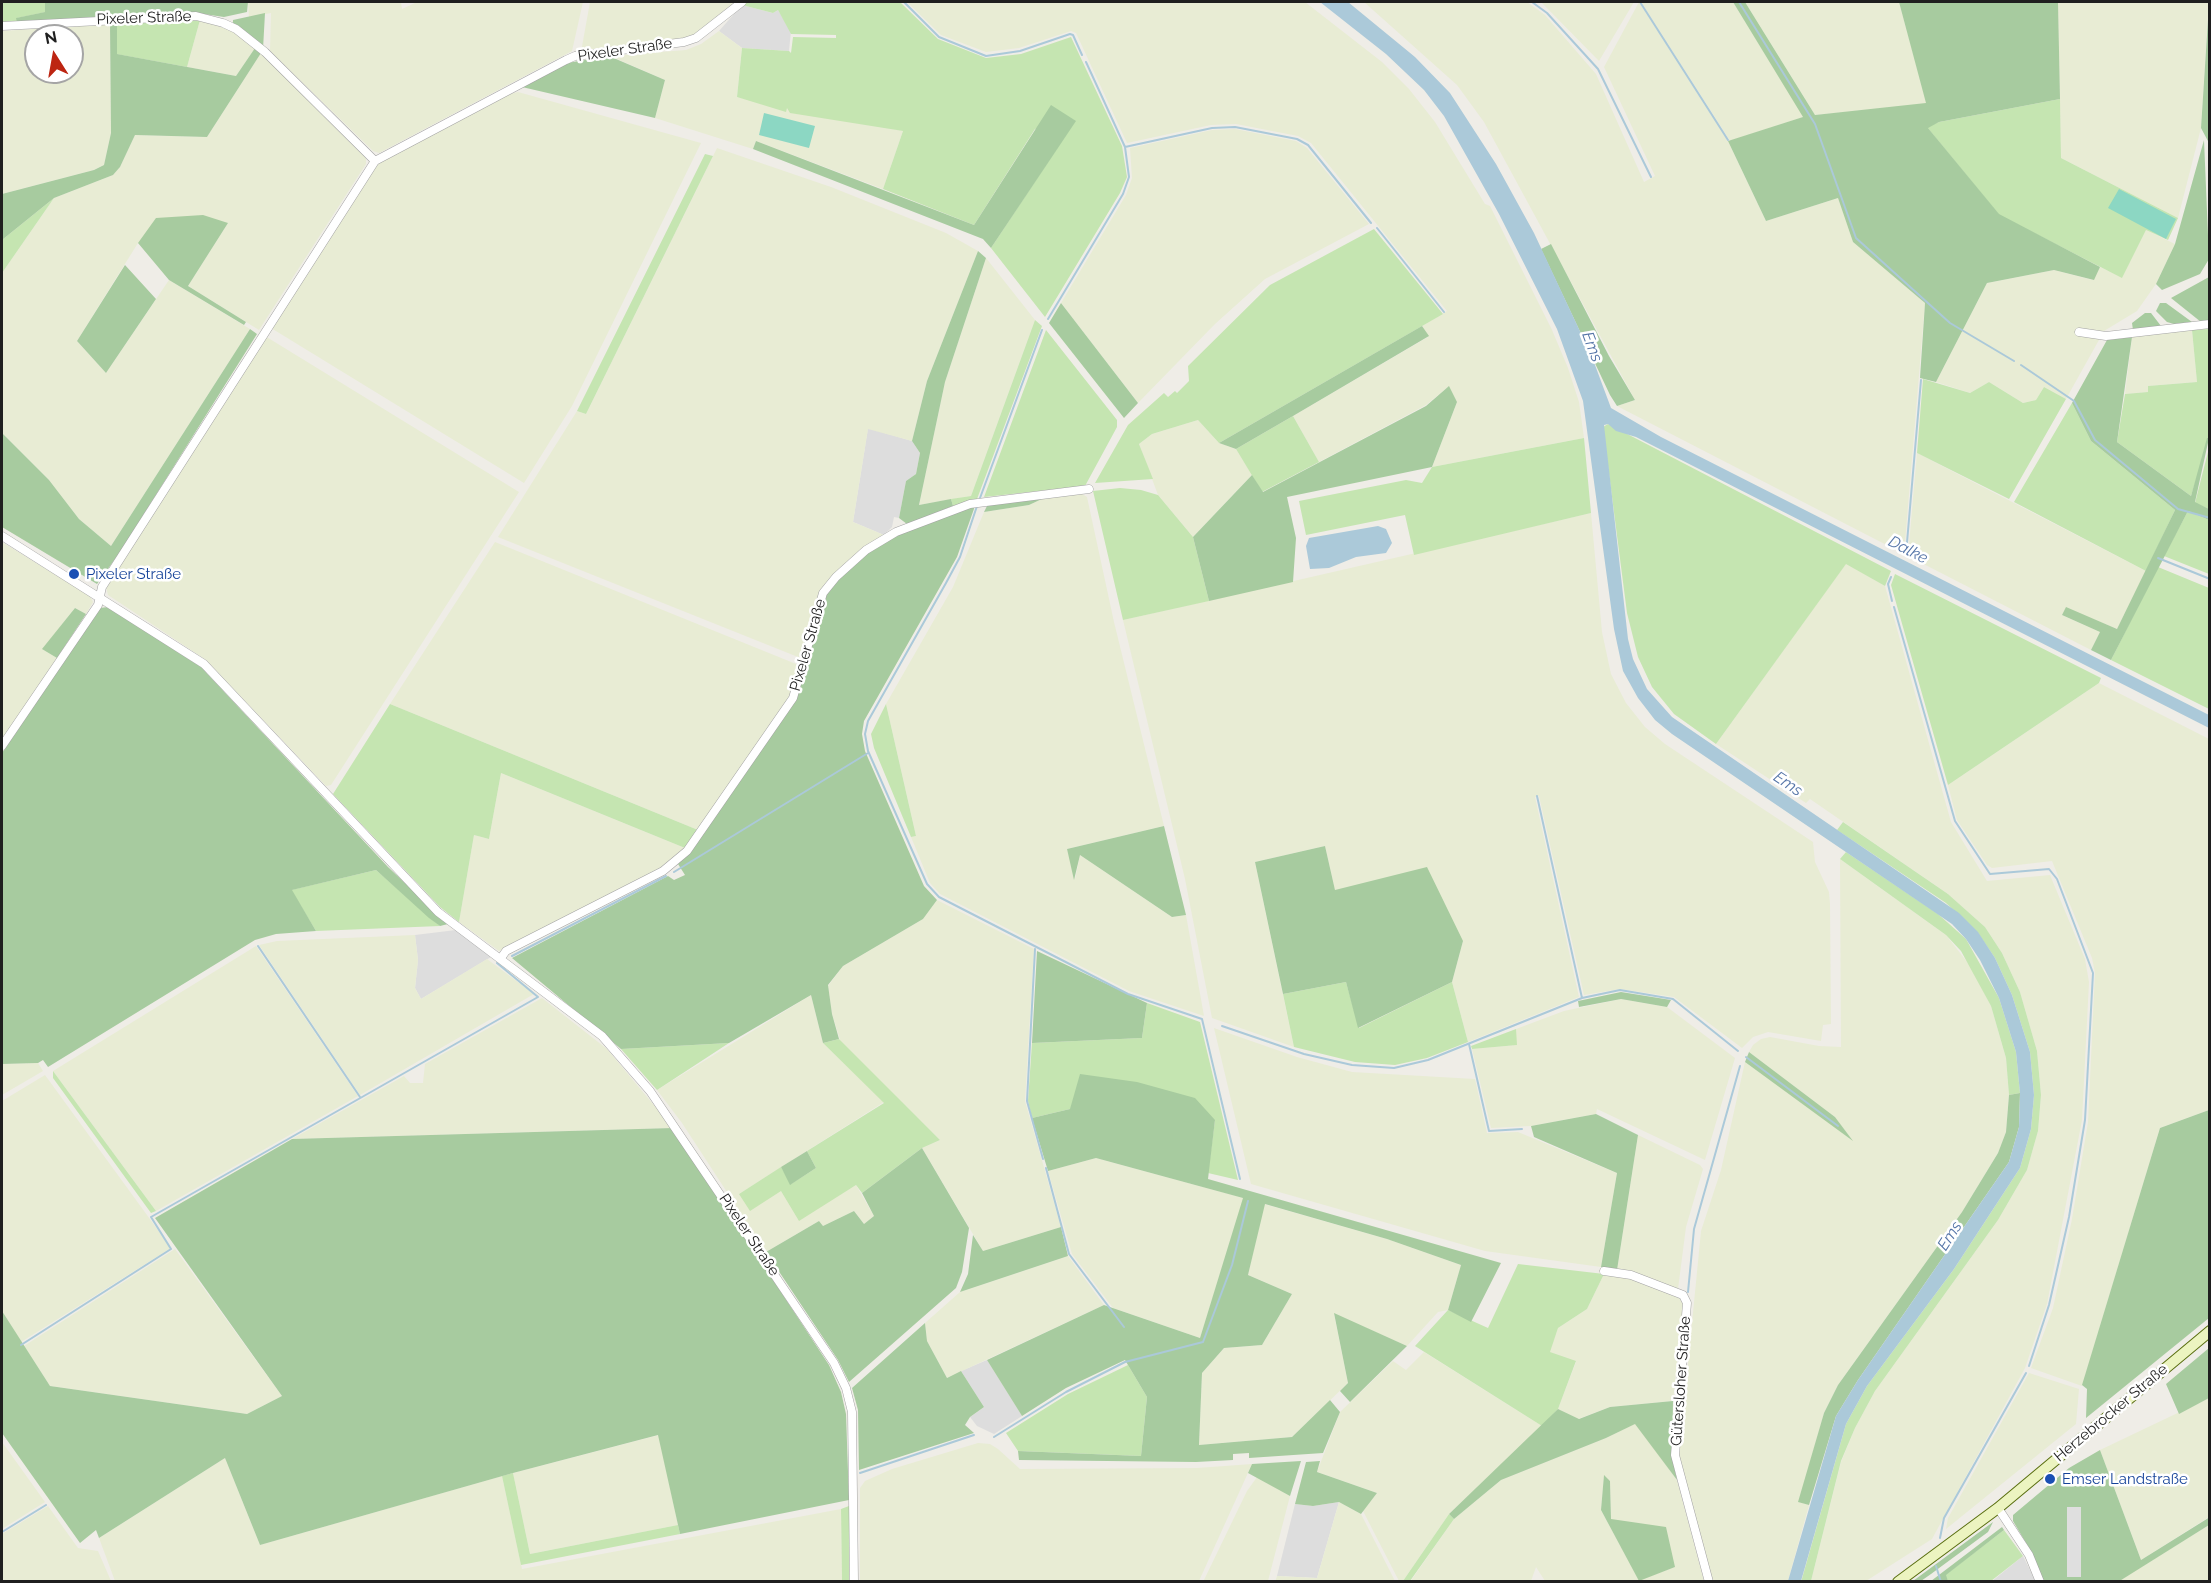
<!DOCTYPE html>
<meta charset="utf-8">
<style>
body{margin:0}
#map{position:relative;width:2211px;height:1583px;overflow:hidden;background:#efede7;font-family:Raleway,sans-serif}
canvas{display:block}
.frame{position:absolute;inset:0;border:3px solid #1f1f1f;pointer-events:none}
.north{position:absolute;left:24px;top:24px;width:60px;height:60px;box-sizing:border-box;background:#fff;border:2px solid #a5a5a5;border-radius:50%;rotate:349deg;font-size:16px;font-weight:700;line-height:24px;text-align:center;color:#1f1f1f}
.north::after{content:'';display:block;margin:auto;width:21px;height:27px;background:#bd2512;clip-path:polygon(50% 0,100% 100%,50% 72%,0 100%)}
</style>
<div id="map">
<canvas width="2211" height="1583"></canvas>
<div class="frame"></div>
<div class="north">N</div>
</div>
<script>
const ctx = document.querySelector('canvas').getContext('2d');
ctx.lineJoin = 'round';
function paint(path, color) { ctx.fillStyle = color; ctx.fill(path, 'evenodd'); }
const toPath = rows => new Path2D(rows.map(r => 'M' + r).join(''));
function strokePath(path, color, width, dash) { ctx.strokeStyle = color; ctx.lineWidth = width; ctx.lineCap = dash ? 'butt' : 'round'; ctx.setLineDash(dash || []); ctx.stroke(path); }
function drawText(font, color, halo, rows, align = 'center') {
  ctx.font = font + ' Raleway,sans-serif'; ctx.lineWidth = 5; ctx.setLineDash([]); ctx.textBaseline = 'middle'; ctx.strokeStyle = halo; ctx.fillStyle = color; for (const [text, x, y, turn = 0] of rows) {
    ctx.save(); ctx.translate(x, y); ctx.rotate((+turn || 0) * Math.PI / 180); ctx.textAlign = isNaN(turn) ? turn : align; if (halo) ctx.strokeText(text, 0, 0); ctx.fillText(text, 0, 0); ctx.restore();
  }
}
paint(toPath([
 [742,5,773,13,778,10,791,31,789,51,742,48,719,31],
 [868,428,912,441,920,453,916,474,906,481,899,518,894,517,892,527,884,535,853,522],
 [456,930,491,957,421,999,415,988,418,960,415,935],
 [987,1360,1022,1416,994,1434,977,1426,970,1417,984,1407,961,1371],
 [1339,1502,1317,1578,1277,1576,1295,1504,1313,1506],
 [2023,1556,2036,1582,1991,1582]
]), '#ddd');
paint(toPath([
 [248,2,401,2,402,9,417,2,583,2,572,51,379,153,373,151,270,51,271,13,249,17],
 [590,2,737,2,695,35,683,39,581,52],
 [907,2,1305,2,1382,62,1409,89,1435,122,1485,204,1490,206,1552,330,1568,368,1579,402,1584,438,1432,467,1457,402,1448,387,1426,405,1319,462,1293,416,1428,337,1422,326,1447,311,1311,143,1298,136,1236,124,1211,125,1127,143,1076,33,1071,31,1019,48,986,52,941,35],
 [1364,2,1527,2,1545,15,1596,74,1644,182,1655,176,1604,67,1639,2,1728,141,1766,221,1838,198,1853,242,1925,303,1904,554,1617,406,1635,400,1484,122,1457,85],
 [1541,2,1634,2,1599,61],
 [1641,2,1733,2,1804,117,1730,141],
 [1745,2,1899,2,1927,104,1815,115],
 [2058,2,2209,2,2201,128,2178,218,2061,158],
 [200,20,235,32,255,48,236,76,187,67],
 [110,24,111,133,104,165,94,170,2,194,2,31],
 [36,36,72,36,72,72,36,72],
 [719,31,742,48,737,97,903,131,883,189,756,141,753,149,655,118,665,80,610,56,686,50,701,44],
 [261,53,366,157,366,164,259,330,188,286,228,223,138,243,77,341,106,373,169,280,250,329,111,546,79,519,49,480,2,433,2,273,54,198,113,175,120,167,135,135,207,137],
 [518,92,701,143,572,406,524,483,271,328,371,172,379,163,510,94],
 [1235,129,1296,141,1307,148,1369,224,1265,279,1215,324,1138,403,1061,303,1126,195,1132,178,1130,148,1212,130],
 [717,148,831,187,946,233,978,251,927,381,912,441,868,429,853,522,884,535,834,574,820,592,813,610,803,659,498,537,577,411,586,414],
 [2146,230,2175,244,2156,284,2137,311,2104,331,2066,399,2044,387,2036,400,2023,403,1989,382,1970,393,1936,382,1987,283,2054,270,2093,280,2100,267,2122,277],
 [986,258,1035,320,971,496,919,505,945,382],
 [2192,330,2197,382,2148,386,2149,392,2125,394,2132,337],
 [265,336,519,492,331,785,326,786,206,660,108,595,106,587],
 [1198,420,1219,443,1236,449,1252,475,1193,537,1158,495,1139,444,1152,434],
 [1917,453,2146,571,2117,629,2066,608,2062,615,2100,632,2091,650,1908,556],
 [1082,494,1087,497,1114,622,1164,826,1067,849,1075,879,1080,855,1172,917,1186,915,1204,1016,1129,991,940,894,930,883,911,837,916,836,886,704,953,587,984,512,1029,505,1044,498],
 [1591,513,1602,632,1611,674,1626,703,1645,727,1665,744,1813,842,1815,862,1829,892,1830,904,1831,1024,1823,1025,1821,1041,1768,1032,1753,1037,1742,1048,1674,997,1620,989,1584,995,1539,796,1535,797,1579,997,1468,1042,1452,982,1463,941,1335,890,1325,846,1255,862,1294,1047,1212,1018,1185,879,1123,620],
 [2,542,90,596,93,602,86,614,75,608,43,649,57,658,2,740],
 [495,542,801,666,790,697,698,830,390,704],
 [1846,563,1885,586,1951,822,1987,881,2050,875,2085,959,2089,982,2082,1120,2047,1304,2025,1368,1932,1539,1866,1581,1811,1581,1841,1462,1855,1428,1875,1391,1998,1220,2027,1170,2038,1131,2041,1095,2037,1051,2020,992,2002,953,1985,927,1948,894,1810,799,1806,803,1716,744],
 [2099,683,2209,739,2209,1110,2160,1128,2082,1386,2031,1368,2053,1308,2072,1219,2088,1122,2095,973,2092,958,2052,861,1992,868,1987,865,1957,820,1948,785],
 [501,773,685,848,661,869,499,951,459,922,474,835,489,839],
 [1840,859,1946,935,1971,967,1991,1006,2006,1058,2009,1095,2006,1132,1998,1153,1962,1212,1838,1385,1824,1413,1799,1502,1809,1505,1788,1581,1712,1581,1679,1456,1701,1231,1721,1170,1745,1062,1851,1139,1835,1117,1749,1052,1753,1045,1761,1039,1770,1037,1819,1046,1841,1047],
 [937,900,1034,949,1025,1101,1061,1227,983,1251,922,1148,940,1140,841,1043,832,1014,828,986,843,966,923,919],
 [415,935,418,960,415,988,421,999,487,959,534,994,360,1095,259,945,277,941],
 [256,946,358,1096,156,1211,53,1071],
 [811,995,823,1043,884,1102,739,1194,781,1191,834,1197,856,1185,874,1216,864,1224,854,1211,823,1226,819,1221,766,1252,682,1123,657,1090],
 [542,998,607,1049,673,1128,292,1139,404,1076,410,1083,423,1083,425,1064],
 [1621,999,1667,1007,1735,1058,1705,1160,1597,1109,1596,1114,1531,1126,1491,1128,1472,1049,1516,1045,1516,1029,1564,1011],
 [1214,1028,1297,1057,1352,1072,1475,1079,1487,1133,1518,1132,1617,1173,1601,1267,1485,1251,1251,1184],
 [38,1063,43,1071,2,1095,2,1064],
 [45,1075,171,1248,21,1342,2,1311,2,1101],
 [1638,1135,1700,1165,1703,1169,1686,1227,1678,1289,1617,1270],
 [1096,1158,1244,1198,1200,1338,1113,1308,1072,1254,1048,1171],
 [1264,1204,1387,1239,1461,1265,1448,1310,1438,1312,1407,1346,1334,1314,1348,1383,1292,1437,1199,1445,1202,1373,1224,1348,1262,1345,1292,1294,1248,1275],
 [175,1249,282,1396,247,1414,50,1386,24,1346],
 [1068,1256,1104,1305,947,1378,927,1341,925,1323,960,1292],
 [1604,1274,1631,1279,1679,1298,1683,1304,1673,1401,1610,1407,1578,1419,1558,1409,1576,1362,1549,1352,1558,1328,1587,1309],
 [1424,1352,1542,1426,1449,1514,1403,1581,1399,1581,1363,1511,1377,1493,1317,1472,1340,1412,1393,1361,1406,1370],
 [2029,1373,2079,1389,2076,1424,1946,1529,1948,1518],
 [2209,1398,2209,1517,2141,1560,2100,1450],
 [1636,1423,1677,1480,1704,1581,1545,1581,1536,1567,1531,1581,1410,1582,1454,1519,1501,1480,1606,1438],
 [1604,1476,1610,1481,1611,1519,1675,1567,1639,1580,1601,1510],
 [659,1435,678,1525,530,1554,513,1473],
 [2,1442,45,1502,2,1529],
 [978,1443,990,1444,998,1449,1020,1469,1197,1468,1252,1464,1199,1581,860,1582,860,1488,865,1481,892,1469],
 [225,1458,260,1545,502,1476,522,1569,841,1509,842,1581,115,1581,99,1538],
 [1257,1477,1290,1496,1268,1581,1203,1582,1247,1491],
 [1339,1502,1361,1514,1395,1581,1275,1582,1277,1576,1317,1578],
 [48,1506,78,1548,98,1551,111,1581,2,1582,2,1534],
 [2209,1525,2209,1581,2118,1581]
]), '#e8ecd4');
paint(toPath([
 [2,2,45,2,46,12,17,18,17,22,2,23],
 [746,2,900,2,938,39,986,58,1021,54,1071,37,1122,146,1127,177,1120,193,1045,317,991,248,1075,121,1035,129,974,225,883,189,903,131,790,113,787,108,786,112,737,97,742,48,789,51,791,53,793,37,836,38,836,35,791,34,778,10,773,13,742,5],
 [200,20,187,67,116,54,117,23],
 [2060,99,2061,158,2178,218,2168,240,2146,230,2122,278,1999,215,1927,127,1939,122],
 [705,154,713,156,586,414,577,411],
 [54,198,2,273,2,240],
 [1374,229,1443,314,1219,443,1198,420,1152,434,1139,444,1153,479,1095,483,1128,425,1164,393,1168,397,1175,391,1177,393,1189,381,1188,366,1270,285],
 [1035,320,1042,326,977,499,953,506,951,499,971,496],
 [2209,329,2209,438,2191,496,2117,442,2125,394,2148,392,2148,386,2197,382,2192,330],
 [1046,330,1117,420,1117,427,1085,486,984,497],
 [1923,379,1970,393,1989,382,2023,403,2036,400,2044,387,2066,399,2009,499,1917,453],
 [2072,403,2091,441,2175,510,2146,571,2014,502],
 [1293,416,1319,462,1262,492,1236,449],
 [1608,424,1891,571,1885,586,1846,564,1716,744,1674,714,1652,687,1638,657,1627,613,1603,427],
 [1584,438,1591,513,1414,555,1405,515,1306,535,1299,501,1406,480,1422,483,1432,467],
 [2209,448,2209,509,2195,503],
 [1120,488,1141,490,1158,495,1193,537,1209,601,1123,620,1093,491],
 [2188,511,2209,520,2209,574,2164,556],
 [2158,567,2209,588,2209,709,2111,660],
 [1895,574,2101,678,2099,683,1948,785,1891,585],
 [390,704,698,830,685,848,501,773,489,839,474,835,459,922,440,907,333,794],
 [886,704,916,836,911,837,874,748,871,734],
 [1843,822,1948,894,1985,927,2002,953,2020,992,2037,1051,2041,1095,2038,1131,2027,1170,1998,1220,1875,1391,1855,1428,1841,1461,1811,1581,1801,1582,1846,1424,1867,1386,1954,1269,2020,1168,2031,1129,2034,1095,2030,1052,2012,995,1995,958,1978,933,1946,903,1837,830],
 [1846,852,1938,914,1966,939,1999,998,2016,1052,2020,1093,2009,1095,2006,1058,1991,1006,1961,951,1946,935,1840,859],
 [376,870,440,926,316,931,291,890],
 [1346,982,1359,1028,1452,982,1468,1042,1427,1058,1395,1065,1355,1062,1294,1047,1283,994],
 [1147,1003,1200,1022,1238,1180,1208,1173,1215,1120,1070,1109,1032,1118,1028,1101,1032,1043,1142,1038],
 [1516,1029,1517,1045,1472,1049,1471,1046],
 [839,1039,940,1140,922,1148,862,1193,856,1185,799,1221,781,1191,750,1211,739,1194,781,1167,791,1184,816,1168,807,1151,884,1103,823,1043],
 [729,1043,657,1090,621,1049],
 [53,1071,156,1211,151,1213,53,1078],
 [1518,1264,1604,1274,1587,1309,1558,1328,1550,1352,1576,1361,1558,1409,1542,1426,1415,1346,1448,1310,1488,1328],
 [1128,1365,1147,1397,1141,1456,1018,1451,1006,1433,1068,1394],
 [513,1473,530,1554,678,1525,680,1534,521,1565,502,1476],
 [849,1506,849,1581,842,1581,841,1509],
 [1449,1514,1454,1519,1410,1581,1403,1581],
 [2004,1530,2023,1556,1991,1581,1948,1581,1945,1575]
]), '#c5e5b1');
paint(toPath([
 [45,2,248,2,247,12,224,17,197,13,17,22,16,18,45,12],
 [1733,2,1745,2,1815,115,1926,103,1899,2,2058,2,2060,99,1939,122,1928,128,1999,214,2100,267,2094,280,2054,270,1987,283,1936,382,1920,378,1925,303,1853,242,1838,198,1766,221,1728,141,1803,117],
 [2209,4,2209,143,2201,128],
 [265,13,263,49,233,25,233,20],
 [117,23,117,54,236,76,255,48,261,53,207,137,135,135,120,167,113,175,54,198,2,240,2,194,94,170,104,165,111,133,110,24],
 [609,56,665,80,655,118,522,87,567,63],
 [1051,105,1076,121,991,248,983,239,753,149,756,141,974,225],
 [2204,140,2209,259,2200,274,2162,290,2156,284,2175,244],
 [203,215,228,223,188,286,246,322,244,325,169,280,138,243,156,218],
 [1551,244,1609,356,1635,400,1617,406,1610,395,1541,249],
 [978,251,986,258,945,382,919,505,951,499,953,506,907,524,899,518,906,481,916,474,920,453,912,441,927,381],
 [125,265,156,299,106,373,77,341],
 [2209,277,2209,321,2201,322,2171,298],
 [1061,303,1138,403,1124,418,1049,323],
 [2160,303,2166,303,2192,322,2174,324,2167,322,2156,311],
 [2145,313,2151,313,2161,326,2133,330,2132,323],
 [1422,326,1429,336,1293,416,1236,449,1219,443],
 [250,329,257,334,120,552,97,584,2,527,2,433,49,480,79,519,111,546],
 [2132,337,2117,442,2191,496,2207,438,2209,438,2195,502,2209,509,2209,520,2188,511,2111,660,2091,650,2100,632,2062,615,2066,607,2117,629,2175,510,2091,441,2072,403,2107,340],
 [1449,386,1457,402,1432,467,1287,497,1296,538,1293,582,1209,601,1193,537,1252,475,1263,492,1426,406],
 [1044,498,1029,505,984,512,988,504],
 [975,506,957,557,864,721,862,734,865,751,924,886,937,900,923,919,843,966,828,985,832,1014,839,1039,823,1043,811,995,729,1043,621,1049,512,958,668,876,674,880,685,875,678,864,690,853,795,699,825,595,838,579,868,552,897,535],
 [108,607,201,667,388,867,448,924,440,926,429,918,376,870,292,890,316,931,276,934,255,940,48,1067,43,1060,38,1063,2,1064,2,753,100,608],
 [75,608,86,614,57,658,42,649],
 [1164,826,1186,915,1172,917,1080,855,1074,880,1067,849],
 [1325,846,1335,890,1427,867,1463,941,1452,982,1358,1028,1346,982,1283,994,1255,862],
 [1037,951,1147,1003,1142,1038,1032,1043],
 [1621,992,1671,1000,1667,1007,1621,999,1579,1007,1578,1001],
 [1749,1052,1835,1117,1853,1141,1745,1062],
 [1080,1074,1137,1082,1195,1098,1215,1120,1208,1179,1501,1263,1471,1322,1448,1310,1461,1265,1387,1239,1265,1204,1248,1275,1292,1294,1262,1345,1224,1348,1202,1373,1199,1445,1292,1437,1330,1400,1340,1412,1323,1453,1249,1458,1249,1453,1233,1454,1233,1460,1196,1462,1019,1460,1018,1451,1141,1456,1147,1397,1125,1360,1066,1388,1022,1416,987,1360,1104,1305,1200,1338,1243,1198,1096,1158,1048,1171,1032,1118,1070,1109],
 [2020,1093,2019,1127,2009,1162,1858,1380,1836,1416,1809,1505,1798,1502,1824,1413,1838,1385,1962,1212,1998,1153,2006,1132,2009,1095],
 [2209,1110,2209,1318,2086,1418,2087,1389,2082,1385,2160,1128],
 [1596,1114,1638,1135,1617,1270,1601,1267,1617,1173,1534,1137,1531,1126],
 [673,1128,829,1365,841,1392,846,1414,849,1500,680,1534,658,1435,513,1473,260,1545,225,1458,99,1538,96,1530,80,1543,2,1433,2,1311,50,1386,247,1414,282,1396,155,1218,292,1139],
 [922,1148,969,1228,962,1272,956,1288,849,1382,838,1360,766,1252,819,1221,823,1226,854,1211,864,1224,874,1216,862,1193],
 [807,1151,816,1168,790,1185,781,1167],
 [1061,1227,1068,1256,960,1292,968,1274,973,1235,983,1251],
 [1334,1313,1407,1346,1350,1402,1340,1391,1348,1383],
 [925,1323,927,1341,947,1378,961,1371,984,1407,970,1417,965,1425,974,1433,859,1470,858,1410,852,1388],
 [2209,1348,2209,1398,2179,1414,2166,1384],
 [1673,1401,1672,1457,1677,1480,1635,1424,1606,1438,1501,1480,1454,1519,1449,1514,1558,1409,1579,1419,1610,1407],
 [2100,1450,2141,1560,2210,1517,2209,1525,2118,1582,2043,1581,2032,1553,2013,1521,2013,1515,2069,1468],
 [1301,1461,1290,1496,1248,1473,1252,1464],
 [1320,1461,1317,1472,1377,1493,1361,1514,1339,1502,1313,1506,1295,1504,1306,1462],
 [1604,1475,1610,1481,1611,1519,1666,1527,1675,1567,1639,1581,1601,1510],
 [1993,1522,1988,1532,1931,1574,1921,1581,1913,1581],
 [2002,1527,2004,1530,1946,1575,1948,1581,1931,1581]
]), '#a7cb9f');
paint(toPath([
 [764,113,815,126,809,148,759,135],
 [2119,189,2176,219,2166,239,2108,208]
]), '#8cd7c3');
paint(toPath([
 [2067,1507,2081,1507,2081,1577,2067,1577]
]), '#dfdfdf');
paint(toPath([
 [1320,2,1348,2,1415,57,1450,93,1496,164,1534,233,1592,357,1611,408,1661,437,2209,715,2209,728,1636,437,1616,431,1608,424,1604,425,1628,639,1633,659,1647,689,1672,717,1959,913,1978,932,1995,958,2012,995,2030,1052,2034,1095,2031,1129,2020,1168,1954,1269,1867,1386,1846,1424,1801,1581,1788,1581,1836,1416,1858,1380,2009,1162,2019,1127,2020,1093,2016,1052,1999,998,1980,960,1966,939,1952,924,1672,734,1655,720,1638,698,1623,671,1614,629,1583,401,1557,329,1499,214,1444,116,1424,90,1386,54],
 [1378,526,1386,529,1392,543,1386,553,1356,557,1329,568,1310,569,1306,546,1309,538]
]), '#abc9d9');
strokePath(toPath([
 [904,2,939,37,986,56,1020,51,1070,34,1073,35,1082,55],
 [1532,2,1547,13,1598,69,1651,177],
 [1640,2,1728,140],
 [1739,2,1815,124,1856,238,1950,323,2014,361],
 [1125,147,1212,128,1235,127,1297,139,1308,145,1371,223],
 [1377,228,1444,312],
 [1048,319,1123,194,1129,177,1125,147,1086,62],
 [2021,365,2074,401,2095,440,2178,509,2210,518],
 [980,498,1042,330],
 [977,506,960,557,946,583,868,721,865,734,868,751,927,884,939,897,1128,994,1202,1019,1240,1179],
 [1906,554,1921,380],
 [2158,558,2210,579],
 [1891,577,1888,584,1892,601],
 [1894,607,1955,821,1990,874,2049,869,2057,879,2093,973,2085,1120,2069,1217,2049,1305,2029,1366],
 [1537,796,1582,998],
 [674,872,868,753],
 [258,946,360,1097],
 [1035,949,1027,1101,1043,1159],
 [512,956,666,876],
 [1222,1026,1304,1054,1352,1065,1394,1068,1428,1060,1582,998,1620,990,1673,999,1738,1051],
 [1469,1044,1489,1131,1522,1129],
 [1746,1057,1838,1126],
 [1046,1168,1069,1254,1124,1327],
 [1688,1292,1694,1229,1740,1066],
 [21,1345,171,1249,151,1217,538,997,497,963],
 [994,1437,1066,1392,1125,1362,1203,1342,1232,1265,1248,1201],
 [860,1473,974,1435],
 [2,1532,46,1505],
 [1940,1538,1944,1518,2026,1373],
 [1936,1566,1941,1582]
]), '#abc9d9', 2);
const street = toPath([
 [2,26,196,16,223,23,236,29,265,52,375,161],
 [2079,332,2106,336,2210,324],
 [2,536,204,664,438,912,602,1036,650,1091,834,1363,846,1388,852,1412,854,1582],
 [2,746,98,605,102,587,375,161,566,60,575,56,684,42,696,38,742,2],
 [501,958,506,951,663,871,687,851,793,698,823,593,836,577,866,550,896,532,970,504,1089,489],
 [1604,1271,1631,1275,1683,1295,1687,1303,1675,1455,1709,1582],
 [1998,1508,2029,1555,2040,1582]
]);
const secondary = toPath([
 [1898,1582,1998,1508,2210,1331]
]);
strokePath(street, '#a3a3a3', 9);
strokePath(secondary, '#596e0f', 12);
strokePath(street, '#fff', 8);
strokePath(secondary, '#ecf4c0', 10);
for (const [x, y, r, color] of [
 [74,574,6,"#1a4fb4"],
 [2050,1479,6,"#1a4fb4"]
]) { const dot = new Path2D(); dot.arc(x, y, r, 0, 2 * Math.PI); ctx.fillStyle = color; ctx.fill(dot); strokePath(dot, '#fff', 2); }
drawText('15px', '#1f1f1f', '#fff', [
 ["Pixeler Straße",144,18,-2],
 ["Pixeler Straße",625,50,-8],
 ["Pixeler Straße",808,645,-74],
 ["Pixeler Straße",749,1235,56],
 ["Gütersloher Straße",1681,1381,-86],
 ["Herzebrocker Straße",2111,1413,-40]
]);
drawText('15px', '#164399', '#fff', [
 ["Pixeler Straße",86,574],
 ["Emser Landstraße",2062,1479]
], 'left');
drawText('italic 16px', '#5474a7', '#fff', [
 ["Ems",1592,347,69],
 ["Dalke",1908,550,27],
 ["Ems",1788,784,34],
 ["Ems",1950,1236,-57]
]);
</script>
